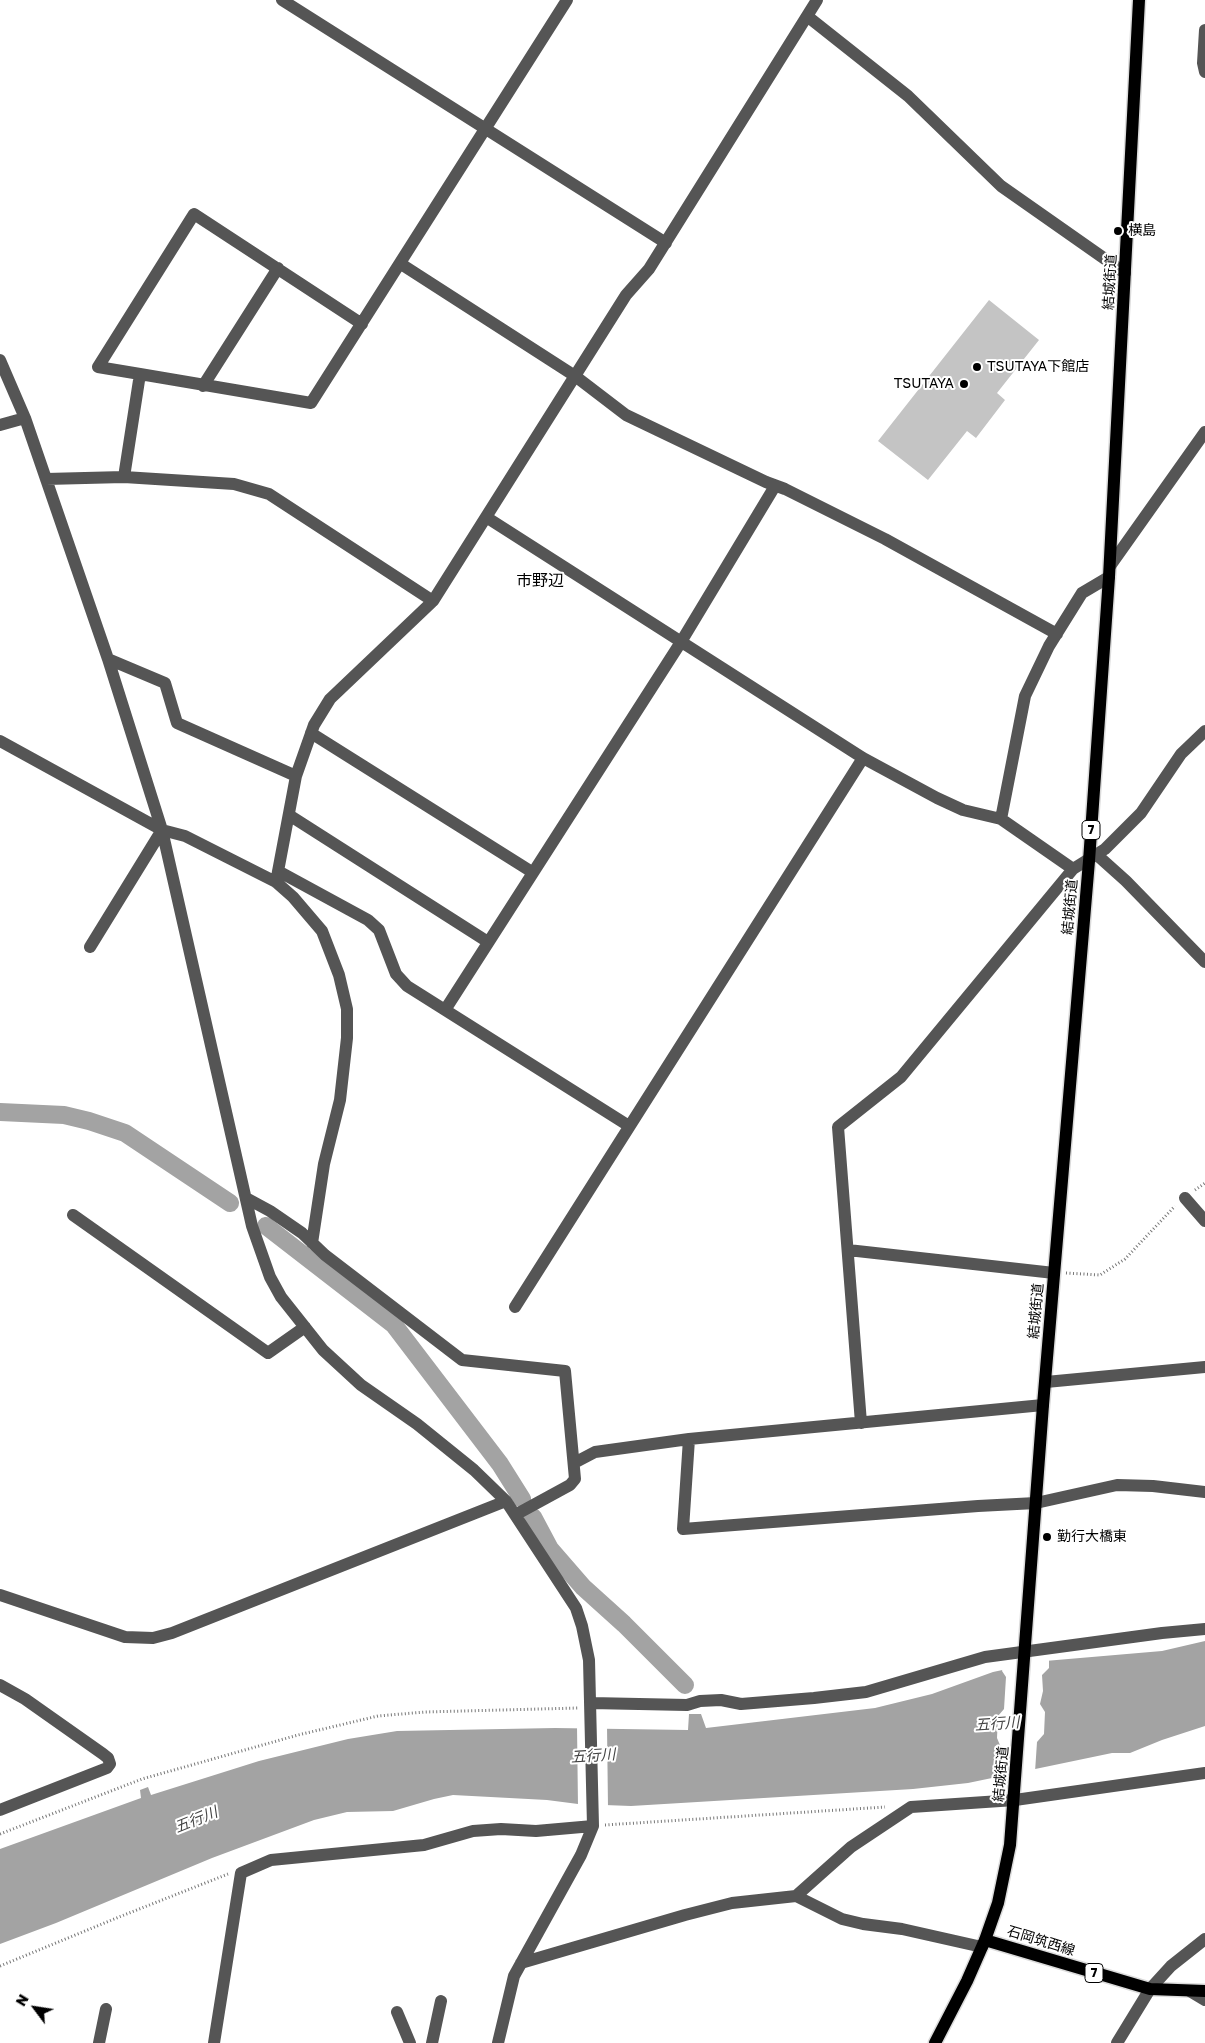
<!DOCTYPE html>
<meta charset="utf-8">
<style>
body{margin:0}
#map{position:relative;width:1205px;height:2043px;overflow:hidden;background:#fff;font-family:"Golos Text",sans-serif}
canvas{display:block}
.north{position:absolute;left:10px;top:1983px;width:50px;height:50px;-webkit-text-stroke:4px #fff;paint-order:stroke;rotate:301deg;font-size:14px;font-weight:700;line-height:20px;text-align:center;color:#000}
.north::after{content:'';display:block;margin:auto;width:18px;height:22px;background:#000;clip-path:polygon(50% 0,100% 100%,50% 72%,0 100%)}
</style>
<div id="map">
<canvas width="1205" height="2043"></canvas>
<div class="north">N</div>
</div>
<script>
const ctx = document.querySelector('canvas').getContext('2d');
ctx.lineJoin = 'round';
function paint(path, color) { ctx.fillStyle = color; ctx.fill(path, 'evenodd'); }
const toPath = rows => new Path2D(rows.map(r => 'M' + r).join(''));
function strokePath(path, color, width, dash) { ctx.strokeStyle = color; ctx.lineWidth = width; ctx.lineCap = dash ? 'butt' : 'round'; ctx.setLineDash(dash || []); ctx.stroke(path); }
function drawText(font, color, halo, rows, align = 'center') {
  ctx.font = font + ' "Golos Text","Noto Sans JP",sans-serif'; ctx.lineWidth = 4; ctx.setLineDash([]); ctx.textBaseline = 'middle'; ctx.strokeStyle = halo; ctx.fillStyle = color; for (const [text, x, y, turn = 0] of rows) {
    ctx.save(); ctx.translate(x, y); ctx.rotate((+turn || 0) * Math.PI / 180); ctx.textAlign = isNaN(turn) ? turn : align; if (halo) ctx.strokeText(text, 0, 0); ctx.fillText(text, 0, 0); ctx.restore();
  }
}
paint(toPath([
 [1205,1641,1205,1726,1162,1740,1130,1753,1112,1753,968,1783,913,1789,631,1806,578,1804,547,1800,453,1795,434,1799,393,1811,347,1812,314,1820,212,1858,56,1923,0,1944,0,1849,141,1798,140,1790,148,1787,151,1795,259,1761,348,1739,397,1731,555,1728,688,1730,689,1714,701,1714,706,1728,875,1708,932,1694,993,1672,1045,1661,1162,1651]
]), '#a3a3a3');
paint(toPath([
 [1049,1658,1049,1668,1042,1675,1043,1691,1040,1704,1045,1712,1044,1734,1037,1742,1035,1772,995,1780,1000,1774,1002,1750,997,1738,998,1716,1004,1709,1006,1677,1002,1671,1003,1667],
 [577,1726,607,1726,608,1808,578,1807]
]), '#fff');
strokePath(toPath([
 [0,1112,64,1115,89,1121,125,1133,230,1203],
 [266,1226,394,1325,500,1464,522,1499],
 [533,1517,550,1549,583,1587,624,1624,685,1685]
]), '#a3a3a3', 18);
paint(toPath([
 [989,300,1039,340,997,393,1005,400,976,438,967,431,928,480,878,441]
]), '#c4c4c4');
const major = toPath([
 [985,1940,1150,1989,1205,1991],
 [935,2043,967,1981,985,1940,998,1903,1010,1845,1043,1405,1089,861,1109,577,1139,0]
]);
strokePath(major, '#dbdbdb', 15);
strokePath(toPath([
 [1195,1190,1205,1183],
 [1066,1273,1100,1275,1125,1259,1175,1206],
 [605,1825,885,1807],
 [0,1834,142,1779,298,1735,378,1716,425,1712,578,1708],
 [0,1966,119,1917,228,1874]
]), '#777', 3, [1, 2.5]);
strokePath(toPath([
 [282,0,666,243],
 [807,16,908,96,1001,186,1125,273],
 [1205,30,1203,63,1205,72],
 [401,264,575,376,626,415,766,482,785,489,885,539,1057,634],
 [0,360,25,418,108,659,162,830,252,1226,270,1277,281,1297,323,1350,361,1385,417,1424,474,1470,506,1501,576,1608,582,1626,589,1660,593,1826,581,1855,514,1976,498,2043],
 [140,374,98,367,194,214,362,324],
 [203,386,278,268],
 [0,425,25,418],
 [124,477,140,374,311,403,567,0],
 [46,479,124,477,234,484,269,494,433,601],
 [486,517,863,758,937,798,963,810,1001,819,1073,869],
 [1110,566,1205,432],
 [108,659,165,683,177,723,296,776],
 [311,733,532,872],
 [0,741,162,830,185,836,276,882,293,897,322,931,339,975,347,1009,347,1038,340,1100,324,1164,312,1243],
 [289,815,488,942],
 [1001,819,1025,696,1049,646,1082,593,1109,577],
 [1097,855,1126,881,1205,962],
 [278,871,368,920,379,930,396,974,407,986,629,1126],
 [276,882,296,776,314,725,330,699,433,601,626,295,649,269,817,0],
 [90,947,162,830],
 [445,1010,681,642,775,486],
 [246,1198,270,1211,302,1233,325,1255,462,1360,565,1371,575,1479,570,1485,515,1515],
 [1185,1198,1205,1221],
 [73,1215,268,1353,305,1327],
 [848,1250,1054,1273],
 [515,1307,863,758],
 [1046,1382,1205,1367],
 [861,1423,838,1127,901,1077,1073,869,1105,849,1141,813,1181,754,1205,731],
 [689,1439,683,1529,978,1506,1036,1503,1117,1485,1153,1486,1205,1492],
 [574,1463,595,1452,689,1439,1043,1405],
 [0,1595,125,1637,153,1638,172,1633,506,1501],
 [0,1685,25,1699,103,1754,108,1758,110,1764,107,1768,0,1810],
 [591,1703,687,1705,700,1701,721,1700,741,1704,814,1698,866,1692,985,1657,1162,1633,1205,1629],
 [796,1896,851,1847,911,1807,1015,1800,1205,1773],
 [521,1963,685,1915,732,1903,796,1896,842,1919,863,1924,902,1929,982,1947],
 [1190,1991,1205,2000],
 [397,2012,410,2043],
 [99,2043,106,2009],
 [214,2043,241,1873,271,1860,424,1845,473,1831,501,1829,536,1831,593,1826],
 [432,2043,441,2001],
 [1117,2043,1150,1989,1171,1966,1205,1939]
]), '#555', 12);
strokePath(major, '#000', 12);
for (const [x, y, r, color] of [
 [1118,231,5,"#000"],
 [977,367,5,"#000"],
 [964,384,5,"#000"],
 [1047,1537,5,"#000"]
]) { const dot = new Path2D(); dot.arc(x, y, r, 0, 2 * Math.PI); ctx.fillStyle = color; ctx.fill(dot); strokePath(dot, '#fff', 2); }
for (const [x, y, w] of [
 [1091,830,18],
 [1094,1973,18]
]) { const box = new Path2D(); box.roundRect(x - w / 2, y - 9.5, w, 19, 4); ctx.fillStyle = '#fff'; ctx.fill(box); strokePath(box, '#000', 1); }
drawText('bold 12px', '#000', null, [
 ["7",1091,830],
 ["7",1094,1973]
]);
drawText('14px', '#000', '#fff', [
 ["横島",1128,231],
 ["TSUTAYA下館店",987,367],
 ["TSUTAYA",954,384,"right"],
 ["勤行大橋東",1057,1537]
], 'left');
drawText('14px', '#000', '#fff', [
 ["結城街道",1110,282,-87],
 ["結城街道",1070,907,-85],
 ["結城街道",1036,1311,-85],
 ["結城街道",1001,1774,-85],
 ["石岡筑西線",1041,1941,17]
]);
drawText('italic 15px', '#444', '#fff', [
 ["五行川",997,1724,-4],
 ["五行川",593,1756,-4],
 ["五行川",196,1820,-22]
]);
drawText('16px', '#000', '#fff', [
 ["市野辺",540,581]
]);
</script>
